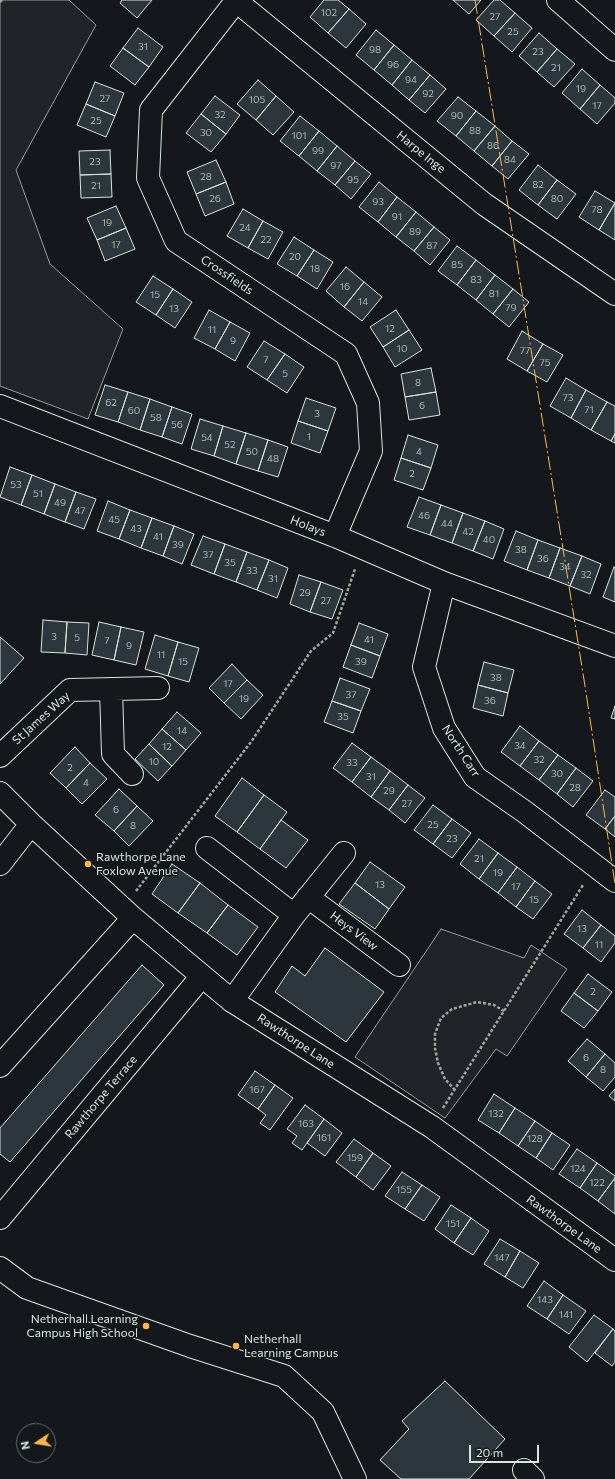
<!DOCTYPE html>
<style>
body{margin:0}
#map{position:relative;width:615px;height:1479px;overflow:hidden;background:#14181c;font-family:Commissioner,sans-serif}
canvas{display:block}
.north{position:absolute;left:16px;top:1423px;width:40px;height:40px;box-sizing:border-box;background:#14181c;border:1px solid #626a69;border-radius:50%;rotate:258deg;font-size:11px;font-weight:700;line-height:16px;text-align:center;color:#d8e6dc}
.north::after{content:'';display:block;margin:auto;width:14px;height:18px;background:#ffb74d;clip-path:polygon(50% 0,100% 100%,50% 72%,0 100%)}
.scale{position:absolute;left:469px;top:1445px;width:70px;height:18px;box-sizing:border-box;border:2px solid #d8e6dc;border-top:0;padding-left:5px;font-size:12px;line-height:14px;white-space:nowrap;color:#d8e6dc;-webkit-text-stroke:3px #14181c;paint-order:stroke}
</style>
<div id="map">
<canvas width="615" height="1479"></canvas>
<div class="north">N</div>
<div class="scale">20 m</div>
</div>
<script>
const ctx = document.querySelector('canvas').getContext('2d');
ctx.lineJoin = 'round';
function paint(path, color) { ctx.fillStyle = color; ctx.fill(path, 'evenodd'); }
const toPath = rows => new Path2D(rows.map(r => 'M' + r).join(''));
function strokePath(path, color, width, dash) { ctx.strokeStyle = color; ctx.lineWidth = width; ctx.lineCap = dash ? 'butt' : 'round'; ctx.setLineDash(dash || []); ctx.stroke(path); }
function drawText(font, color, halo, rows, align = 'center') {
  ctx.font = font + ' Commissioner,sans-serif'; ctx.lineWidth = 3; ctx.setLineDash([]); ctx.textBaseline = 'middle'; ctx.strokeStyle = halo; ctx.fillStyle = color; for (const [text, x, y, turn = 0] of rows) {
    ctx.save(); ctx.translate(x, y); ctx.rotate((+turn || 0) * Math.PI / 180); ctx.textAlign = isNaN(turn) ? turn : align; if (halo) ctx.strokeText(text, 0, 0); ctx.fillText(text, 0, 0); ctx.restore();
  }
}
const green = toPath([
 [0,0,69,0,96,25,16,170,50,264,123,329,88,419,0,386,0,0],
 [441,929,524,958,531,945,567,969,507,1056,496,1049,445,1118,355,1057,441,929]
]);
paint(green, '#202428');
strokePath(green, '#939e99', 1);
const building = toPath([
 [122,0,152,0,137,18,120,3,122,0],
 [324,0,338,0,349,9,328,33,310,17,324,0],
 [453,0,481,0,469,14,453,0],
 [494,0,500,0,515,13,494,36,476,20,494,0],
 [349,9,366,24,346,48,328,33,349,9],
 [515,13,532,28,512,52,494,36,515,13],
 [138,28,163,47,149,67,123,48,138,28],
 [376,30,394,45,374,70,356,55,376,30],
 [539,33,557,49,537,72,519,56,539,33],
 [394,45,412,60,392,85,374,70,394,45],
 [123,48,149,67,135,85,110,66,123,48],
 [557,49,575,64,554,87,537,72,557,49],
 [412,60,430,75,409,100,392,85,412,60],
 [582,69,600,85,580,109,562,93,582,69],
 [430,75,446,89,425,113,409,100,430,75],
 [258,80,276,96,256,120,237,104,258,80],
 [95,82,124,93,115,116,86,104,95,82],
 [600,85,615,98,615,103,597,124,580,109,600,85],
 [215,96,240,115,226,134,201,114,215,96],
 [276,96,294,112,273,135,256,120,276,96],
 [458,97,476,111,456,136,437,121,458,97],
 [86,104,115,116,106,137,77,125,86,104],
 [476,111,495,126,474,151,456,136,476,111],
 [201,114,226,134,211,152,186,133,201,114],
 [300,116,319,131,299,156,280,141,300,116],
 [495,126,512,141,492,166,474,151,495,126],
 [319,131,337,146,317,171,299,156,319,131],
 [512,141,529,154,508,179,492,166,512,141],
 [337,146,355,161,335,185,317,171,337,146],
 [110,150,111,174,80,175,79,151,110,150],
 [216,160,226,182,196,194,187,172,216,160],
 [355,161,371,174,351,199,335,185,355,161],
 [538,165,557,180,538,205,519,190,538,165],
 [111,174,112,197,81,198,80,175,111,174],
 [557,180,576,194,557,219,538,205,557,180],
 [226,182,234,204,205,216,196,194,226,182],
 [379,182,397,197,378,222,359,207,379,182],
 [595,191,615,203,599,230,579,217,595,191],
 [397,197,416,212,396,237,378,222,397,197],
 [615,203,615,240,599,230,615,203],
 [116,206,126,228,97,240,87,218,116,206],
 [243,209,263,221,248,248,227,236,243,209],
 [416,212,434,227,414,251,396,237,416,212],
 [263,221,283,232,268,259,248,248,263,221],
 [434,227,450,240,430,265,414,251,434,227],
 [126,228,135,249,105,261,97,240,126,228],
 [294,237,314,250,297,276,277,264,294,237],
 [457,246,476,260,457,285,438,271,457,246],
 [314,250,333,262,317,289,297,276,314,250],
 [476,260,495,275,476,300,457,285,476,260],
 [346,267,364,282,344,307,326,291,346,267],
 [495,275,513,289,493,314,476,300,495,275],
 [153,276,173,289,156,315,136,302,153,276],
 [364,282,382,297,362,321,344,307,364,282],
 [173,289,192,302,175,328,156,315,173,289],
 [513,289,529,302,509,327,493,314,513,289],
 [209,310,230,322,215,349,194,338,209,310],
 [396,310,409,330,383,347,370,327,396,310],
 [230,322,250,333,235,361,215,349,230,322],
 [409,330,422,350,395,367,383,347,409,330],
 [522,331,543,344,527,371,507,359,522,331],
 [264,341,285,354,267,380,247,367,264,341],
 [543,344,563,355,547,382,527,371,543,344],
 [285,354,304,367,287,393,267,380,285,354],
 [431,368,436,392,405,397,401,374,431,368],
 [566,378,586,390,571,418,550,406,566,378],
 [105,385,128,392,118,422,95,415,105,385],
 [586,390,607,402,591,430,571,418,586,390],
 [128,392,150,399,140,430,118,422,128,392],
 [436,392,440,415,409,420,405,397,436,392],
 [306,398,336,408,328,431,298,421,306,398],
 [150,399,172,407,162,437,140,430,150,399],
 [607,402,615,406,615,434,611,441,591,430,607,402],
 [172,407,192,414,182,444,162,437,172,407],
 [200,419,223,426,214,456,191,449,200,419],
 [298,421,328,431,320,453,291,443,298,421],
 [223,426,246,433,236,464,214,456,223,426],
 [246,433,268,440,258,471,236,464,246,433],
 [615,434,615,443,611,441,615,434],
 [408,435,438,445,431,468,401,458,408,435],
 [268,440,288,447,278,477,258,471,268,440],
 [401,458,431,468,423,490,394,480,401,458],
 [10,467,32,475,21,505,0,497,10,467],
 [32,475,55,484,44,514,21,505,32,475],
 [55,484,76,492,65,522,44,514,55,484],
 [76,492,96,499,84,529,65,522,76,492],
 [419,497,441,505,430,535,407,527,419,497],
 [108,501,130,510,119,539,97,531,108,501],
 [441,505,463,513,452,543,430,535,441,505],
 [130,510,152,518,141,548,119,539,130,510],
 [463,513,485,521,473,551,452,543,463,513],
 [152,518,174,526,163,556,141,548,152,518],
 [485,521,504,529,493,559,473,551,485,521],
 [174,526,194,534,182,564,163,556,174,526],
 [516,531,538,540,527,570,504,561,516,531],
 [203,536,225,544,214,574,191,565,203,536],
 [538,540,560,548,549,578,527,570,538,540],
 [225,544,247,552,236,582,214,574,225,544],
 [560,548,582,556,570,586,549,578,560,548],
 [247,552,269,560,257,590,236,582,247,552],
 [582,556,601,564,590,594,570,586,582,556],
 [269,560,288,568,277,598,257,590,269,560],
 [614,567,615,568,615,602,603,597,614,567],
 [299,575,321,582,310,612,290,604,299,575],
 [321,582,343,590,332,619,310,612,321,582],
 [43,620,67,622,65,653,41,652,43,620],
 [67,622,89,623,87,655,65,653,67,622],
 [99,622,121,627,114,660,92,655,99,622],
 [359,623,388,634,380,656,351,645,359,623],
 [121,627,144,632,136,665,114,660,121,627],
 [155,635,178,642,168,676,145,669,155,635],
 [0,637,24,658,0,684,0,637],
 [178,642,199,648,189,682,168,676,178,642],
 [351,645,380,656,372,678,343,667,351,645],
 [484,662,514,670,508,693,478,685,484,662],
 [232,664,247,680,224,703,209,688,232,664],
 [340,678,370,689,361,711,332,701,340,678],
 [247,680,263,695,241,719,224,703,247,680],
 [478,685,508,693,503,716,473,708,478,685],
 [332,701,361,711,353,733,324,722,332,701],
 [615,706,615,719,611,718,615,706],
 [177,712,201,733,186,750,162,729,177,712],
 [520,726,539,741,520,766,501,752,520,726],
 [162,729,186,750,172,766,149,744,162,729],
 [539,741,558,755,539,780,520,766,539,741],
 [352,743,371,757,352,782,333,768,352,743],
 [149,744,172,766,158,781,135,759,149,744],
 [75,747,90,763,66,788,50,773,75,747],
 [558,755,576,768,557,794,539,780,558,755],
 [371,757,390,771,371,797,352,782,371,757],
 [90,763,107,779,82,804,66,788,90,763],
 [576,768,593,781,573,807,557,794,576,768],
 [390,771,408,785,389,810,371,797,390,771],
 [242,778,264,795,237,832,215,816,242,778],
 [408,785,425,798,405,823,389,810,408,785],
 [119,789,137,806,114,831,95,815,119,789],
 [605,790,615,797,615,816,605,829,586,815,605,790],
 [264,795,287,812,260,849,237,832,264,795],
 [433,805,452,819,433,844,414,830,433,805],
 [137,806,153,821,129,846,114,831,137,806],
 [615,816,615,837,605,829,615,816],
 [452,819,471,833,452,858,433,844,452,819],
 [281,820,308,840,286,868,260,849,281,820],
 [479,839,498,853,479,879,460,864,479,839],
 [498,853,517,867,498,893,479,879,498,853],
 [370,862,405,887,389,909,355,883,370,862],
 [172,864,200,883,178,913,152,894,172,864],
 [517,867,535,881,516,907,498,893,517,867],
 [535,881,552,894,533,919,516,907,535,881],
 [200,883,228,905,207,933,178,913,200,883],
 [355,883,389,909,375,929,339,904,355,883],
 [228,905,258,927,237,955,207,933,228,905],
 [582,910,601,925,583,948,564,934,582,910],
 [601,925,615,936,615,943,601,962,583,948,601,925],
 [325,948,384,992,346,1042,275,992,292,966,305,976,325,948],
 [142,965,164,985,10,1162,0,1154,0,1128,142,965],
 [588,974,612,992,598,1011,574,993,588,974],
 [574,993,598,1011,584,1028,561,1011,574,993],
 [587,1039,605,1054,586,1077,568,1061,587,1039],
 [605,1054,615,1063,615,1077,603,1091,586,1077,605,1054],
 [255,1071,275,1085,258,1109,238,1095,255,1071],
 [275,1085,293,1098,270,1130,260,1123,266,1115,258,1109,275,1085],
 [615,1089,615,1101,609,1096,615,1089],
 [494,1094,515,1108,499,1133,478,1120,494,1094],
 [305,1105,324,1119,302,1150,292,1143,297,1136,287,1129,305,1105],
 [515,1108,535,1121,518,1146,499,1133,515,1108],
 [324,1119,342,1133,325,1156,307,1143,324,1119],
 [535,1121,552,1133,536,1158,518,1146,535,1121],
 [552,1133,570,1145,553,1170,536,1158,552,1133],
 [354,1139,373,1153,356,1177,336,1162,354,1139],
 [577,1149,597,1163,580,1188,559,1174,577,1149],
 [373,1153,391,1166,373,1190,356,1177,373,1153],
 [597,1163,615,1176,615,1178,598,1201,580,1188,597,1163],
 [402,1172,422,1185,405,1209,385,1196,402,1172],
 [615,1178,615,1214,598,1201,615,1178],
 [422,1185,440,1197,424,1221,405,1209,422,1185],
 [451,1205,471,1218,454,1243,435,1229,451,1205],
 [471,1218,489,1231,473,1255,454,1243,471,1218],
 [500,1239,520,1251,505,1277,484,1264,500,1239],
 [520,1251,539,1263,523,1288,505,1277,520,1251],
 [544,1281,563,1295,547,1319,527,1306,544,1281],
 [563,1295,586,1311,569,1334,547,1319,563,1295],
 [594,1315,613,1329,587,1362,569,1347,594,1315],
 [613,1329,615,1331,615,1362,612,1366,595,1353,613,1329],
 [445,1381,505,1439,469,1479,401,1479,380,1460,409,1429,402,1421,445,1381]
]);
paint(building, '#2c363c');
strokePath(building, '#d8e6dc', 1);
const minor = toPath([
 [235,0,484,204,615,294],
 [237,0,151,110,148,178,176,241,346,354,368,403,371,451,335,536],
 [558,0,615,50],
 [0,406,335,536,444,583,615,646],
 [444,583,424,667,444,728,475,777,525,812,615,881],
 [111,689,113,754,132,774],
 [0,756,70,690,158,688],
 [0,793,31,824,133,918,232,1001,432,1127,615,1260],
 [207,848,294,915],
 [0,864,31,824],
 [308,897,399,965],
 [232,1001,294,915,344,853],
 [0,1066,133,918],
 [0,1218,202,976],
 [0,1268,27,1288,190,1346,284,1376,323,1412,355,1479],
 [524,1470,533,1479]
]);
strokePath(minor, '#d8e6dc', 24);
strokePath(toPath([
 [0,2,2,0],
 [136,891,251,742,311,651,333,633,355,569],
 [455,1090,445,1079,438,1063,435,1048,435,1034,441,1018,452,1009,477,1002,494,1005,504,1011],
 [443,1108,583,885]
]), '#9da8a2', 2.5, [3, 2]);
strokePath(minor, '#14181c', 22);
strokePath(toPath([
 [475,0,585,686,615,884]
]), '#ffb74d', 1, [14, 3, 2, 3]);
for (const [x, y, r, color] of [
 [88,864,4,"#ffb74d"],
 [146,1326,4,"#ffb74d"],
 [236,1346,4,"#ffb74d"]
]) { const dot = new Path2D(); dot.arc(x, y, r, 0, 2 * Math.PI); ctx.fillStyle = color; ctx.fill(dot); strokePath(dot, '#14181c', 1.5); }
drawText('10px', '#adbab4', null, [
 ["102",329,13],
 ["27",495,17],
 ["25",513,32],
 ["31",143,47],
 ["98",375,50],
 ["23",538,52],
 ["96",393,65],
 ["21",556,68],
 ["94",411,80],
 ["19",581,89],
 ["92",428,94],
 ["27",105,99],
 ["105",257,100],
 ["17",597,106],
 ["32",220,115],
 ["90",457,116],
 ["25",96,121],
 ["88",475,131],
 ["30",206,133],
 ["101",299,136],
 ["86",493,146],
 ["99",318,151],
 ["84",510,160],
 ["23",95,162],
 ["97",336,166],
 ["28",206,177],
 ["95",353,180],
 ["82",538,185],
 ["21",96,186],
 ["26",215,199],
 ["80",557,199],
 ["93",378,202],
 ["78",597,210],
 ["91",397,217],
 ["19",107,223],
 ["24",245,228],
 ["89",415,232],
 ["22",266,240],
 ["17",116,245],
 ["87",432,246],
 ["20",295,257],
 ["85",457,265],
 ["18",315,269],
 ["83",476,280],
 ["16",345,287],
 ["81",494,294],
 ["15",155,295],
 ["14",363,302],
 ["79",511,308],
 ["13",174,309],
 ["12",390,329],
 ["11",212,330],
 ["9",233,341],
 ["10",402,349],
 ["77",525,351],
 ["7",266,360],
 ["75",545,363],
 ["5",285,374],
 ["8",418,383],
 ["73",568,398],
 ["62",111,403],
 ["6",422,406],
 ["71",589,410],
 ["60",134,411],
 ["3",317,414],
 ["58",156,418],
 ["56",177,425],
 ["1",309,437],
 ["54",207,438],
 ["52",230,445],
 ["50",252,452],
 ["4",419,452],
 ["48",273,459],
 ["2",412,474],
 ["53",16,485],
 ["51",38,494],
 ["49",60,503],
 ["47",80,511],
 ["46",424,516],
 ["45",114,520],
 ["44",447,524],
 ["43",136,529],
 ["42",468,532],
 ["41",158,537],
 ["40",489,540],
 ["39",178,545],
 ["38",521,550],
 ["37",208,555],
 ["36",543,559],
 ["35",230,563],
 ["34",565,567],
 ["33",252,571],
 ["32",586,575],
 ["31",273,579],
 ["29",305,593],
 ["27",326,601],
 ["3",54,637],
 ["5",77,638],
 ["41",369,640],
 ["7",107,641],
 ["9",129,646],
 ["11",161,655],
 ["15",183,662],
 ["39",361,662],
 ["38",496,678],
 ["17",228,684],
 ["37",351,695],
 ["19",244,699],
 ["36",490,701],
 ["35",343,717],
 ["14",182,731],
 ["34",520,746],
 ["12",167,747],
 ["32",539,760],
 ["10",154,762],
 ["33",352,763],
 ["2",70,768],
 ["30",557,774],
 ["31",371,777],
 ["4",86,783],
 ["28",575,788],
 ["29",389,791],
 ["27",407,804],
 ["6",116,810],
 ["25",433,825],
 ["8",133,826],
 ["23",452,839],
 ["21",479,859],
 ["19",498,873],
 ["13",380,885],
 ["17",516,887],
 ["15",534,900],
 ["13",582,929],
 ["11",599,945],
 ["2",593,992],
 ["6",586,1058],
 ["8",603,1070],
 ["167",257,1090],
 ["132",496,1114],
 ["163",306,1124],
 ["161",324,1138],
 ["128",535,1139],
 ["159",355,1158],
 ["124",578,1169],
 ["122",597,1183],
 ["155",404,1190],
 ["151",453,1224],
 ["147",502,1258],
 ["143",545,1300],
 ["141",566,1315]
]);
drawText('12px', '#d8e6dc', '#14181c', [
 ["Harpe Inge",421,152,39],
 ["Crossfields",227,275,34],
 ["Holays",308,526,21],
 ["St James Way",41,718,-42],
 ["North Carr",461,751,57],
 ["Heys View",354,931,37],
 ["Rawthorpe Lane",296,1041,33],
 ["Rawthorpe Terrace",101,1097,-50],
 ["Rawthorpe Lane",564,1224,36]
]);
drawText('12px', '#d8e6dc', '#14181c', [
 ["Rawthorpe Lane",96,857],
 ["Foxlow Avenue",96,871],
 ["Netherhall Learning",138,1319,"right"],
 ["Campus High School",138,1333,"right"],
 ["Netherhall",244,1339],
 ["Learning Campus",244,1353]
], 'left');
</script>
